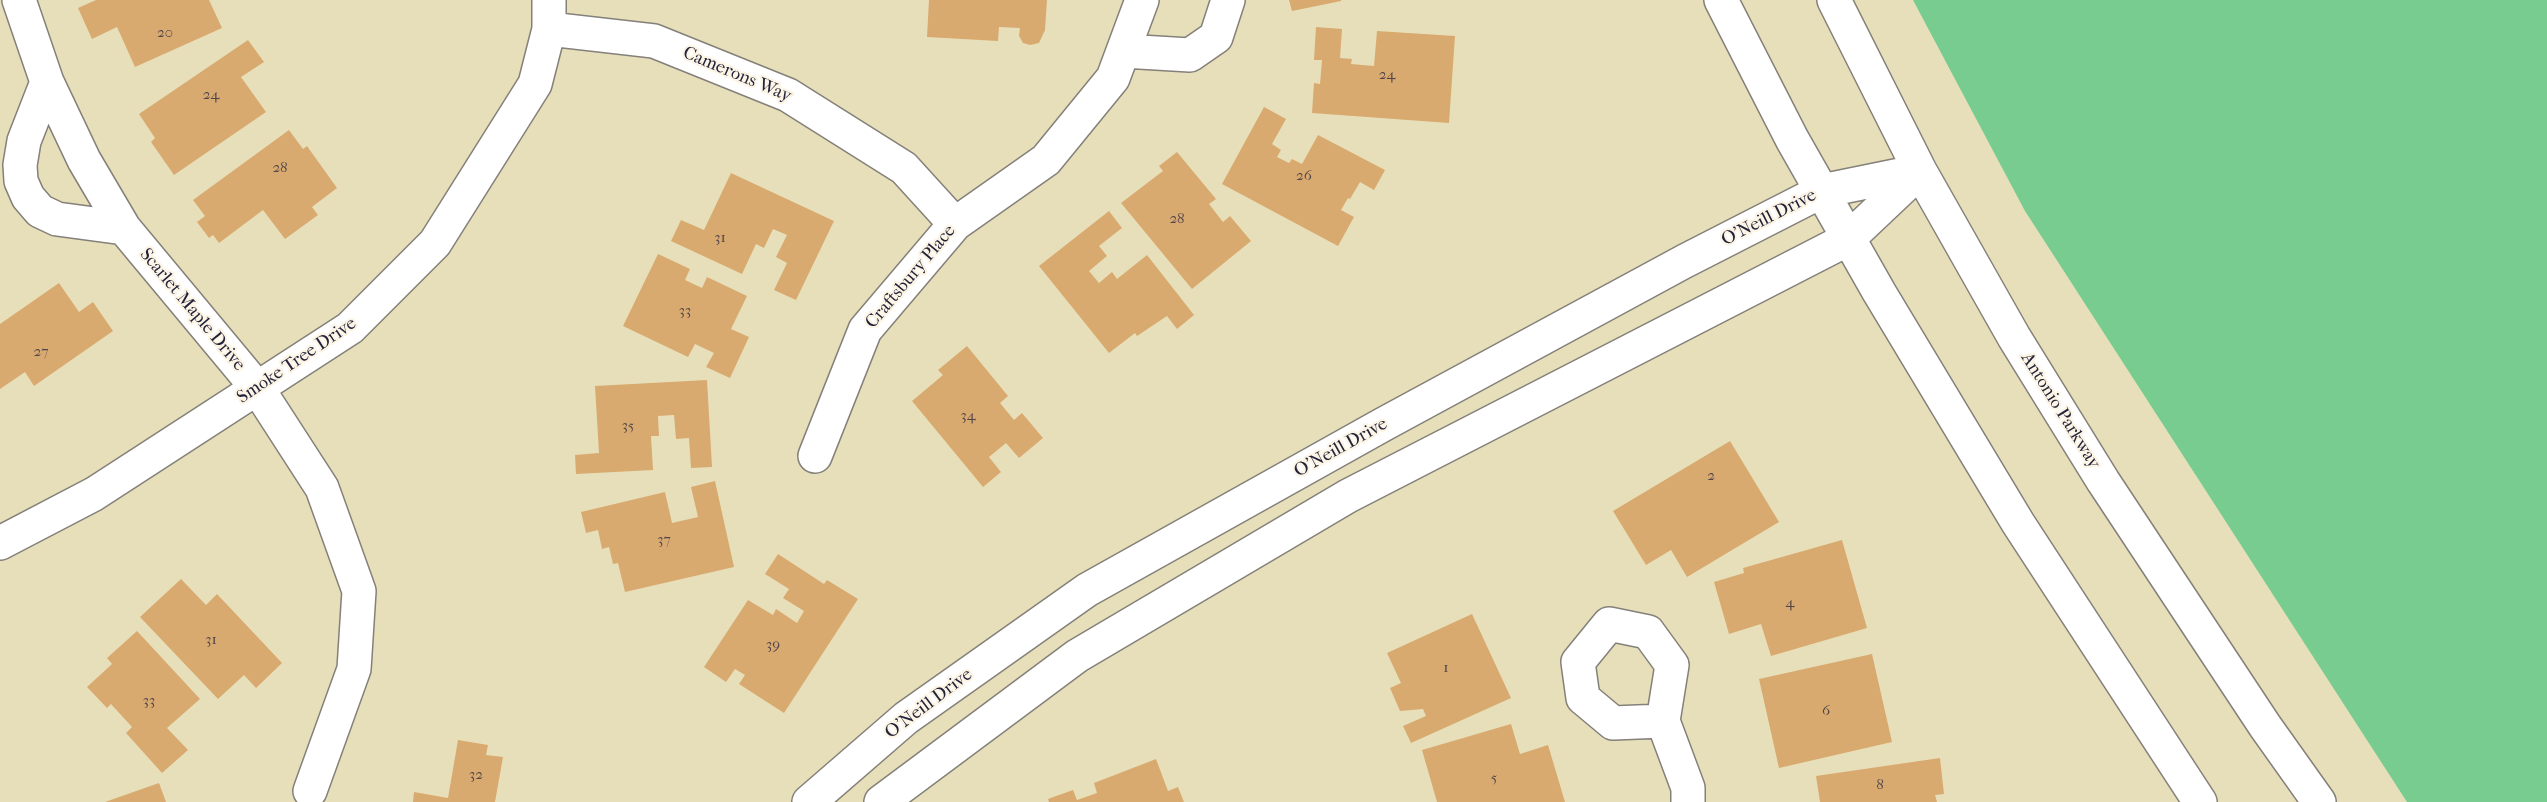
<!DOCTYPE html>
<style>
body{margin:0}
canvas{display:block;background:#e7dfb9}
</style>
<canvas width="2547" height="802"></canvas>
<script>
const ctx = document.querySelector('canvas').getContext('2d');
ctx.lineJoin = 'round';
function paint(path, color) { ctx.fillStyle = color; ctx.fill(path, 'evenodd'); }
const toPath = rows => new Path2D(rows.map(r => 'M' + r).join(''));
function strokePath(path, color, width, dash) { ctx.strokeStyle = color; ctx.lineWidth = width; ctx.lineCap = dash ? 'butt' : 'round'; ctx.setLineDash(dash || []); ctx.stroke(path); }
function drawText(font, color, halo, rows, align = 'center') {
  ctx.font = font + ' "IM FELL French Canon",serif'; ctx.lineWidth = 4.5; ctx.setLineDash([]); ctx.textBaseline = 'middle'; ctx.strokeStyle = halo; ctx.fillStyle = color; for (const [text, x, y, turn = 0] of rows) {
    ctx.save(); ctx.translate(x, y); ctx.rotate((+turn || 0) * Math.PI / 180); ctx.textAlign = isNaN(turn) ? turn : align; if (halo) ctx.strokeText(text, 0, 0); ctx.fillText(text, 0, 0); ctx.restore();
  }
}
paint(toPath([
 [1913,0,2547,0,2547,802,2407,802,2025,211]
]), '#78cc90');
paint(toPath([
 [96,0,209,0,222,28,135,67,117,27,92,39,78,8],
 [929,0,1047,0,1045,30,1039,43,1030,45,1023,43,1019,36,1020,28,999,27,998,41,927,37],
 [1289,0,1341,0,1341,1,1292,11],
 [1316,27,1342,29,1340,58,1352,59,1351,64,1374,66,1377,31,1455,36,1449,123,1312,113,1314,83,1320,84,1322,60,1314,60],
 [248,40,264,62,241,77,266,112,174,175,151,142,155,138,139,114],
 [1264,107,1286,119,1272,144,1281,150,1277,157,1289,163,1292,159,1302,164,1318,135,1385,170,1374,190,1360,182,1350,199,1348,198,1341,210,1354,217,1338,246,1222,184],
 [289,130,303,149,307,146,337,188,312,207,318,215,285,239,263,210,219,243,213,235,209,238,197,222,205,216,193,200],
 [1177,152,1216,199,1209,204,1223,222,1230,216,1251,241,1192,289,1121,203,1163,171,1159,166],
 [731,173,834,221,796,300,774,290,787,263,776,257,787,235,773,229,764,248,756,244,742,274,671,241,681,220,704,230],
 [1109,211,1122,228,1099,246,1107,256,1089,271,1099,283,1112,272,1117,279,1147,255,1194,315,1177,329,1167,316,1137,336,1135,333,1109,353,1039,266],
 [658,254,690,269,685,280,702,288,707,277,747,296,731,329,749,337,730,378,706,367,714,353,695,344,688,357,623,326],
 [59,283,79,312,93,302,113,331,34,386,25,372,0,389,0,324],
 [967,346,1008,396,1000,403,1014,420,1022,413,1043,438,1019,458,1006,443,989,457,1001,472,983,487,912,401,943,375,938,370],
 [707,380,712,467,691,468,689,438,676,439,674,415,658,416,659,436,651,436,653,470,576,474,575,455,599,453,595,386],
 [1730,441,1779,522,1687,577,1671,550,1646,565,1613,511],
 [715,481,734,567,625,592,618,563,613,564,609,547,602,549,598,530,586,533,581,512,665,492,672,523,698,517,691,487],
 [1842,540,1867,628,1771,656,1761,624,1729,634,1714,582,1744,573,1743,568],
 [778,554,824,584,827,580,858,599,784,713,739,684,745,675,735,669,726,682,704,667,748,600,773,615,776,609,797,623,804,611,783,598,789,589,765,574],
 [181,579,206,605,217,594,282,663,256,688,244,675,218,699,140,617],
 [1472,614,1511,698,1411,743,1403,726,1426,716,1423,709,1400,711,1390,688,1401,683,1387,653],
 [137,631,200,699,167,728,188,750,162,773,126,733,132,727,111,704,107,708,87,687,112,664,107,658],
 [1872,654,1892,742,1779,768,1759,679],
 [1511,724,1520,754,1548,745,1565,802,1437,802,1422,750],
 [458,740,488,745,486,755,503,757,495,802,413,802,414,792,448,798],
 [1940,758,1944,794,1935,795,1937,802,1820,802,1816,776],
 [1156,759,1168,791,1178,787,1184,802,1049,802,1048,799,1073,790,1077,800,1097,793,1094,783],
 [159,783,166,802,105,802]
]), '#d9aa70');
const minor = toPath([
 [19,0,47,82,84,160,124,228,258,389,322,488,359,591,354,669,310,791],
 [549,29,654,41,788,95,904,168,955,224],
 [1123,51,1190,55,1216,37,1228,0],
 [47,82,24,141,20,165,21,181,28,197,40,211,57,219,124,228],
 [815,456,865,330,955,224,1046,160,1113,78,1142,0],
 [0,543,94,494,350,328,435,243,535,84,549,29,549,0],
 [1663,721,1613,723,1583,698,1578,662,1609,624,1648,632,1672,665,1663,721,1688,788,1688,802]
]);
const major = toPath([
 [1721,0,1792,139,1879,292,2018,523,2200,802],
 [1834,0,1920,171,2014,337,2103,481,2265,726,2319,802],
 [809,802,906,718,1087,590,1384,424,1685,261,1822,191,1920,171],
 [881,802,1077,656,1348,496,1848,239,1920,171]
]);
strokePath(minor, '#84807a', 36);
strokePath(major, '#84807a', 36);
strokePath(minor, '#fff', 33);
strokePath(major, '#fff', 33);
drawText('15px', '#504448', null, [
 ["20",165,33],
 ["24",1387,75],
 ["24",211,95],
 ["28",280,168],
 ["26",1304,176],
 ["28",1177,219],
 ["31",720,238],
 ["33",685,311],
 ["27",41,352],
 ["34",968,416],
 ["35",628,426],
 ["2",1711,476],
 ["37",664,540],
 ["4",1790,603],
 ["31",211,640],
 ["39",773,645],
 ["1",1446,668],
 ["33",149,701],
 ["6",1826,711],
 ["32",476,775],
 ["5",1494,778],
 ["8",1880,785]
]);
drawText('18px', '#22223b', '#fcf5e5', [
 ["Camerons Way",737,75,23],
 ["O'Neill Drive",1769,218,-27],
 ["Craftsbury Place",911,277,-50],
 ["Scarlet Maple Drive",192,310,50],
 ["Smoke Tree Drive",297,361,-34],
 ["Antonio Parkway",2060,411,58],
 ["O'Neill Drive",1341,448,-29],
 ["O'Neill Drive",929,704,-37]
]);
</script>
